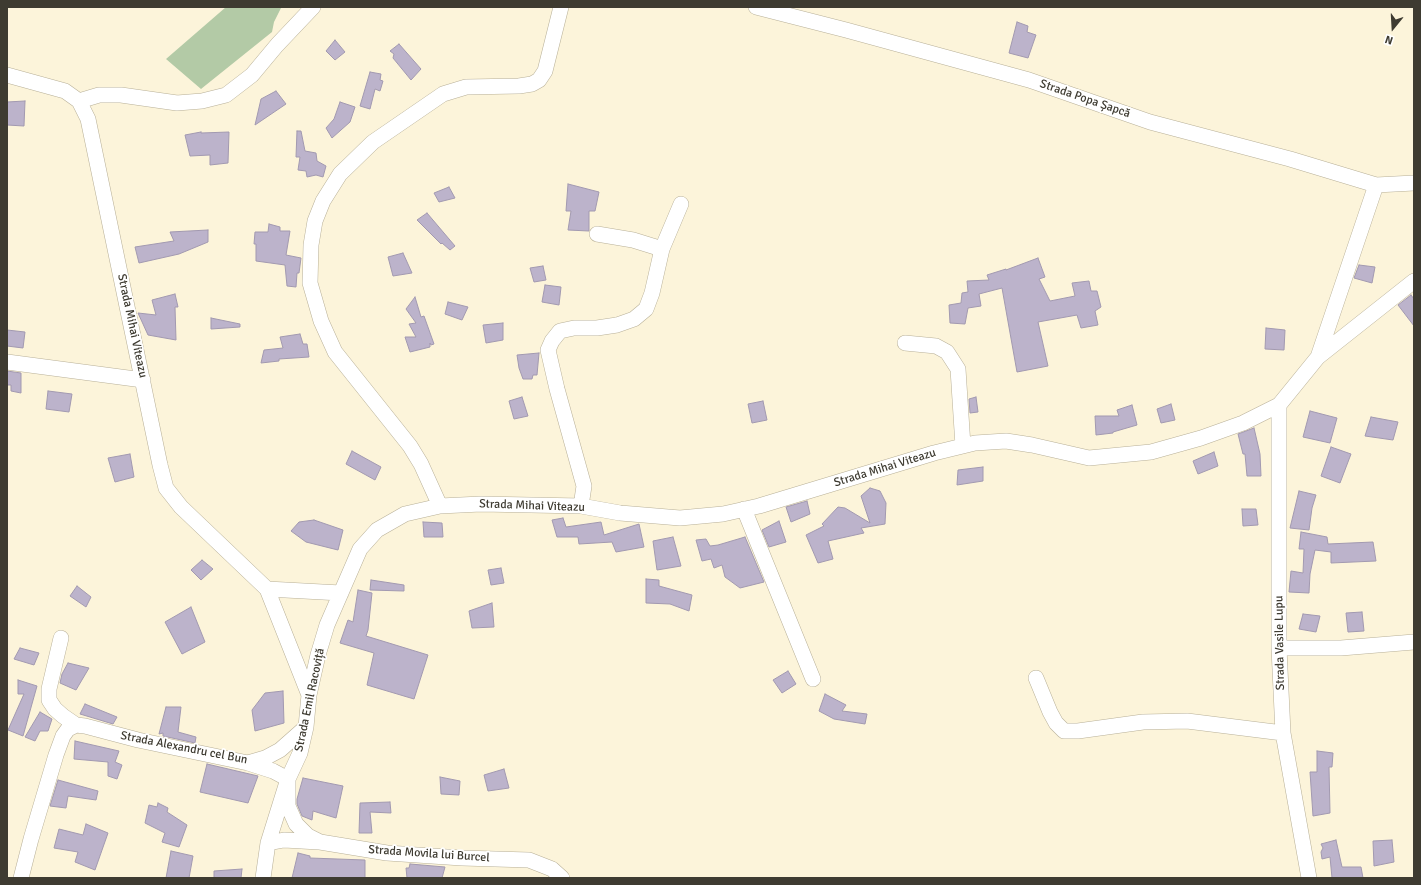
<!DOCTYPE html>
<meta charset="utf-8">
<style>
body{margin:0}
#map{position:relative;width:1421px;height:885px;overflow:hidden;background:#fcf4da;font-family:Signika,sans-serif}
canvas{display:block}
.frame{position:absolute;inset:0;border:8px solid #3e3b31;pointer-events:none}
.north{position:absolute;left:1373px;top:8px;width:40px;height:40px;-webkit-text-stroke:3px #fff;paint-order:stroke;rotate:198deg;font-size:11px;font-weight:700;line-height:16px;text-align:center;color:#3e3b31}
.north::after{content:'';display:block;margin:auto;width:14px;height:18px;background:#3e3b31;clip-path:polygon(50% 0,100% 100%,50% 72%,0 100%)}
</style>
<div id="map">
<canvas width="1421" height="885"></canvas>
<div class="frame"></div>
<div class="north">N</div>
</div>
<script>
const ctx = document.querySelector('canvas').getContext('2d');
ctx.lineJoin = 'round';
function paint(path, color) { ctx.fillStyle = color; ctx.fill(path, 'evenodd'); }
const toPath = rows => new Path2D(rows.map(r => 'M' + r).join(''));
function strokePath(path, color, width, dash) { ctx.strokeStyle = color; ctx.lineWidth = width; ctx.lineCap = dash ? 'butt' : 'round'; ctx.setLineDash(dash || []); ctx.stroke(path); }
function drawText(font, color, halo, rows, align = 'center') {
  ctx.font = font + ' Signika,sans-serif'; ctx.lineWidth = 3.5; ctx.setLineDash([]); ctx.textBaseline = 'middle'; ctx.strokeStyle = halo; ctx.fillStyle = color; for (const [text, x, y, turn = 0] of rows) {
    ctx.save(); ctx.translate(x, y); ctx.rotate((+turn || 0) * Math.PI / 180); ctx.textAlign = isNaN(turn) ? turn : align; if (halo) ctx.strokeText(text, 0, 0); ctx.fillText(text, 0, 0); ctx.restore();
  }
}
paint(toPath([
 [226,7,281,8,274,22,272,32,201,89,166,59]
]), '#b3caa6');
const building = toPath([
 [1017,22,1028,26,1027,32,1036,35,1028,58,1009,53,1017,22],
 [335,40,345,52,335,60,326,51,335,40],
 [399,44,421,69,411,80,393,58,394,54,390,51,399,44],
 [370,72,381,74,380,80,383,81,380,91,375,89,370,109,360,106,370,72],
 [276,91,286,104,255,125,261,99,276,91],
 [25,101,24,126,7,125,7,102,25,101],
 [340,102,355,107,350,122,332,138,326,128,334,119,340,102],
 [297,131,301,131,305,151,316,153,317,161,326,166,323,177,316,175,307,177,306,171,298,170,300,157,296,157,297,131],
 [201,132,201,133,229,132,228,163,210,165,210,155,190,156,185,135,201,132],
 [568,184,599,192,595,211,589,211,589,231,568,230,571,211,566,211,568,184],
 [449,187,455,198,439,202,434,193,449,187],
 [427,213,455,246,450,250,442,243,441,244,417,220,427,213],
 [269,224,280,227,280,231,290,231,286,255,301,258,299,273,297,273,296,287,287,286,285,265,256,261,256,244,254,244,255,232,268,232,269,224],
 [208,230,208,242,179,254,139,263,135,247,174,241,170,232,208,230],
 [403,253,412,273,393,276,388,257,403,253],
 [1038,258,1045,277,1039,279,1050,301,1075,296,1072,283,1089,281,1091,291,1097,291,1101,307,1095,311,1098,325,1081,328,1077,315,1038,322,1048,366,1017,372,1002,288,979,294,981,306,968,308,965,324,950,323,949,305,961,303,962,293,968,292,967,281,989,280,987,275,1006,269,1006,270,1038,258],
 [1359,265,1375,267,1372,283,1354,278,1359,265],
 [543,266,546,280,534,282,530,268,543,266],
 [545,285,561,287,559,305,542,302,545,285],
 [175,294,178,307,175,307,176,340,148,335,138,313,156,315,152,300,175,294],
 [1411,295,1414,299,1414,326,1398,305,1411,295],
 [415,297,421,317,424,316,434,344,431,345,430,343,430,347,410,352,405,337,416,337,409,324,416,323,406,309,415,297],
 [448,302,468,307,462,320,445,314,448,302],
 [211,318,240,324,240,327,211,329,211,318],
 [503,323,503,340,486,343,483,325,503,323],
 [1266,328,1285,330,1284,350,1265,349,1266,328],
 [7,330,25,332,23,348,7,346,7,330],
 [300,334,303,344,307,344,309,357,279,359,279,361,261,363,264,350,283,348,280,337,300,334],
 [539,353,537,375,533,375,532,379,523,379,519,368,517,355,539,353],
 [7,371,21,373,21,393,11,391,11,385,7,385,7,371],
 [48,391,72,394,69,412,46,409,48,391],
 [522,397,528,416,514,419,509,401,522,397],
 [976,397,978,412,970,413,969,399,976,397],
 [763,401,767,420,752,423,748,404,763,401],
 [1171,404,1175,420,1161,423,1157,409,1171,404],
 [1132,405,1137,425,1113,432,1113,433,1096,435,1095,416,1119,416,1117,410,1132,405],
 [1310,411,1337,418,1330,443,1303,437,1310,411],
 [1371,417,1398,422,1393,440,1365,436,1371,417],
 [1254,428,1260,454,1261,476,1247,476,1245,454,1243,454,1238,434,1254,428],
 [1331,447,1351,454,1340,483,1321,476,1331,447],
 [352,451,381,467,375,480,346,464,352,451],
 [1214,452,1218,466,1198,474,1193,461,1214,452],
 [130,454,134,477,115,482,108,458,130,454],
 [983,467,983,481,957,485,958,470,983,467],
 [870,488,880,491,886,503,885,524,861,528,864,533,828,541,833,559,818,563,806,535,824,526,822,524,838,507,845,508,870,523,861,496,870,488],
 [1299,491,1316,495,1312,508,1309,530,1290,528,1299,491],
 [807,501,810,514,791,522,786,507,807,501],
 [1242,509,1256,509,1258,525,1243,526,1242,509],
 [563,518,566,527,601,522,604,535,639,524,644,547,616,552,612,542,579,544,578,537,557,537,552,520,563,518],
 [314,520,343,530,338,550,306,542,291,531,299,522,314,520],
 [779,521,786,542,769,547,762,530,779,521],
 [423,522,442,523,443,537,424,537,423,522],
 [1301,532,1327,537,1328,544,1373,542,1376,561,1331,563,1331,552,1315,550,1310,574,1309,593,1289,592,1291,571,1303,573,1304,549,1299,549,1301,532],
 [673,537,681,566,657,570,653,541,673,537],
 [745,537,764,582,740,588,725,577,722,565,714,568,711,559,702,561,696,540,706,539,710,546,718,545,745,537],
 [202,560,213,569,201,580,191,570,202,560],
 [501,568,504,583,491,585,488,570,501,568],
 [646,579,659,580,659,586,692,595,689,611,670,604,646,603,646,579],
 [371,580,404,585,404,591,370,590,371,580],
 [77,586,91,597,86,607,70,596,77,586],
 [358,590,372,593,368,630,366,636,428,655,414,699,367,685,374,653,340,643,348,620,353,622,358,590],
 [492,603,494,627,472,628,469,611,492,603],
 [191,607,205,642,182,654,165,622,191,607],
 [1362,612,1364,631,1348,632,1346,613,1362,612],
 [1303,614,1320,616,1316,632,1299,629,1303,614],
 [20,648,39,653,34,665,14,659,20,648],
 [68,663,89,668,76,690,60,683,62,674,68,663],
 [788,671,796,684,782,693,773,680,788,671],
 [18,680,37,686,23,736,8,730,24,694,18,694,18,680],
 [283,691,284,723,255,731,252,710,265,693,283,691],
 [825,694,846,705,842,711,867,714,865,724,834,719,819,711,825,694],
 [85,704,117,717,113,724,80,714,85,704],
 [166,707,181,707,178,732,196,737,195,743,163,736,163,733,159,734,166,707],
 [40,712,52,719,48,731,40,731,35,741,25,737,40,712],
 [75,741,119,751,115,762,122,765,117,779,108,776,108,762,74,759,75,741],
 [1317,751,1333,753,1332,767,1329,767,1330,813,1313,816,1310,772,1317,772,1317,751],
 [207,764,258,776,248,803,200,792,207,764],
 [504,769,509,788,488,791,484,775,504,769],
 [440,777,460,781,459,795,441,794,440,777],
 [303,778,343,786,336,818,313,811,312,820,302,816,297,804,297,799,303,778],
 [58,780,98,791,96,800,68,796,66,808,50,806,58,780],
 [390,802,391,813,370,812,372,833,359,833,360,803,390,802],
 [158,803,168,808,167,812,187,825,179,847,162,842,165,833,145,823,149,805,157,807,158,803],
 [86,824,108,833,95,870,75,862,78,852,54,848,59,829,83,835,86,824],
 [1336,840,1342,867,1361,867,1363,878,1332,878,1330,857,1322,859,1321,852,1323,848,1321,844,1336,840],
 [1392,840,1394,862,1374,866,1373,841,1392,840],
 [171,851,193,856,189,878,166,878,171,851],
 [298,853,310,856,310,858,365,860,365,878,292,878,298,853],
 [410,864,445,867,442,878,407,878,406,868,409,868,410,864],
 [242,869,241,878,214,878,214,871,242,869]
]);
paint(building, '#bcb3cb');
strokePath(building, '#a299b0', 1);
const minor = toPath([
 [756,7,846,30,1029,80,1150,122,1290,159,1376,185,1414,183],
 [7,75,65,91,79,101,88,119,160,465,166,488,181,507,267,589,309,695],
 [79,101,99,95,121,95,177,103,202,101,226,95,252,75,277,45,313,7],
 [597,234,633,240,662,249],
 [905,343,936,346,947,352,958,369,963,446],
 [1318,357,1376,185],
 [7,362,143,380],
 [1279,405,1279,648,1283,733,1309,878],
 [440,506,421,464,410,446,335,352,321,321,310,283,311,245,315,221,323,201,340,174,373,142,443,94,466,87,519,86,532,84,539,80,545,71,561,7],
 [581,506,584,486,557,389,548,350,552,341,560,331,574,328,597,328,617,325,634,319,646,309,652,293,662,249,681,204],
 [744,509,813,679],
 [267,589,341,593],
 [61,638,49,689,49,700,55,709,63,716,76,725],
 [1279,648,1341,648,1414,642],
 [1036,678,1050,712,1056,723,1064,731,1078,731,1143,722,1187,721,1283,733],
 [248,763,273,771,288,779,288,806,296,824,308,836,320,842,387,853,462,858,529,860,552,869,562,878],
 [268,843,284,840,319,842],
 [21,878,31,839,56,755,63,736,68,729,76,725,85,726,138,740,248,763,265,758,280,750,306,727],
 [263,878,268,843,288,779,300,753,306,727,309,695,318,655,327,625,360,549,377,530,405,514,440,506,481,504,581,506,620,513,680,518,723,514,759,506,934,453,975,443,1006,441,1032,445,1089,458,1151,452,1201,438,1243,423,1279,405,1318,357,1414,281]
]);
strokePath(minor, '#b8b098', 16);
strokePath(minor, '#fff', 15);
drawText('12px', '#3e3b31', '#fff', [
 ["Strada Popa Șapcă",1085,99,19],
 ["Strada Mihai Viteazu",132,326,78],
 ["Strada Mihai Viteazu",885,468,-17],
 ["Strada Mihai Viteazu",532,506,2],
 ["Strada Vasile Lupu",1280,643,-91],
 ["Strada Emil Racoviță",310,700,-78],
 ["Strada Alexandru cel Bun",184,748,11],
 ["Strada Movila lui Burcel",429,854,4]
]);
</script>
